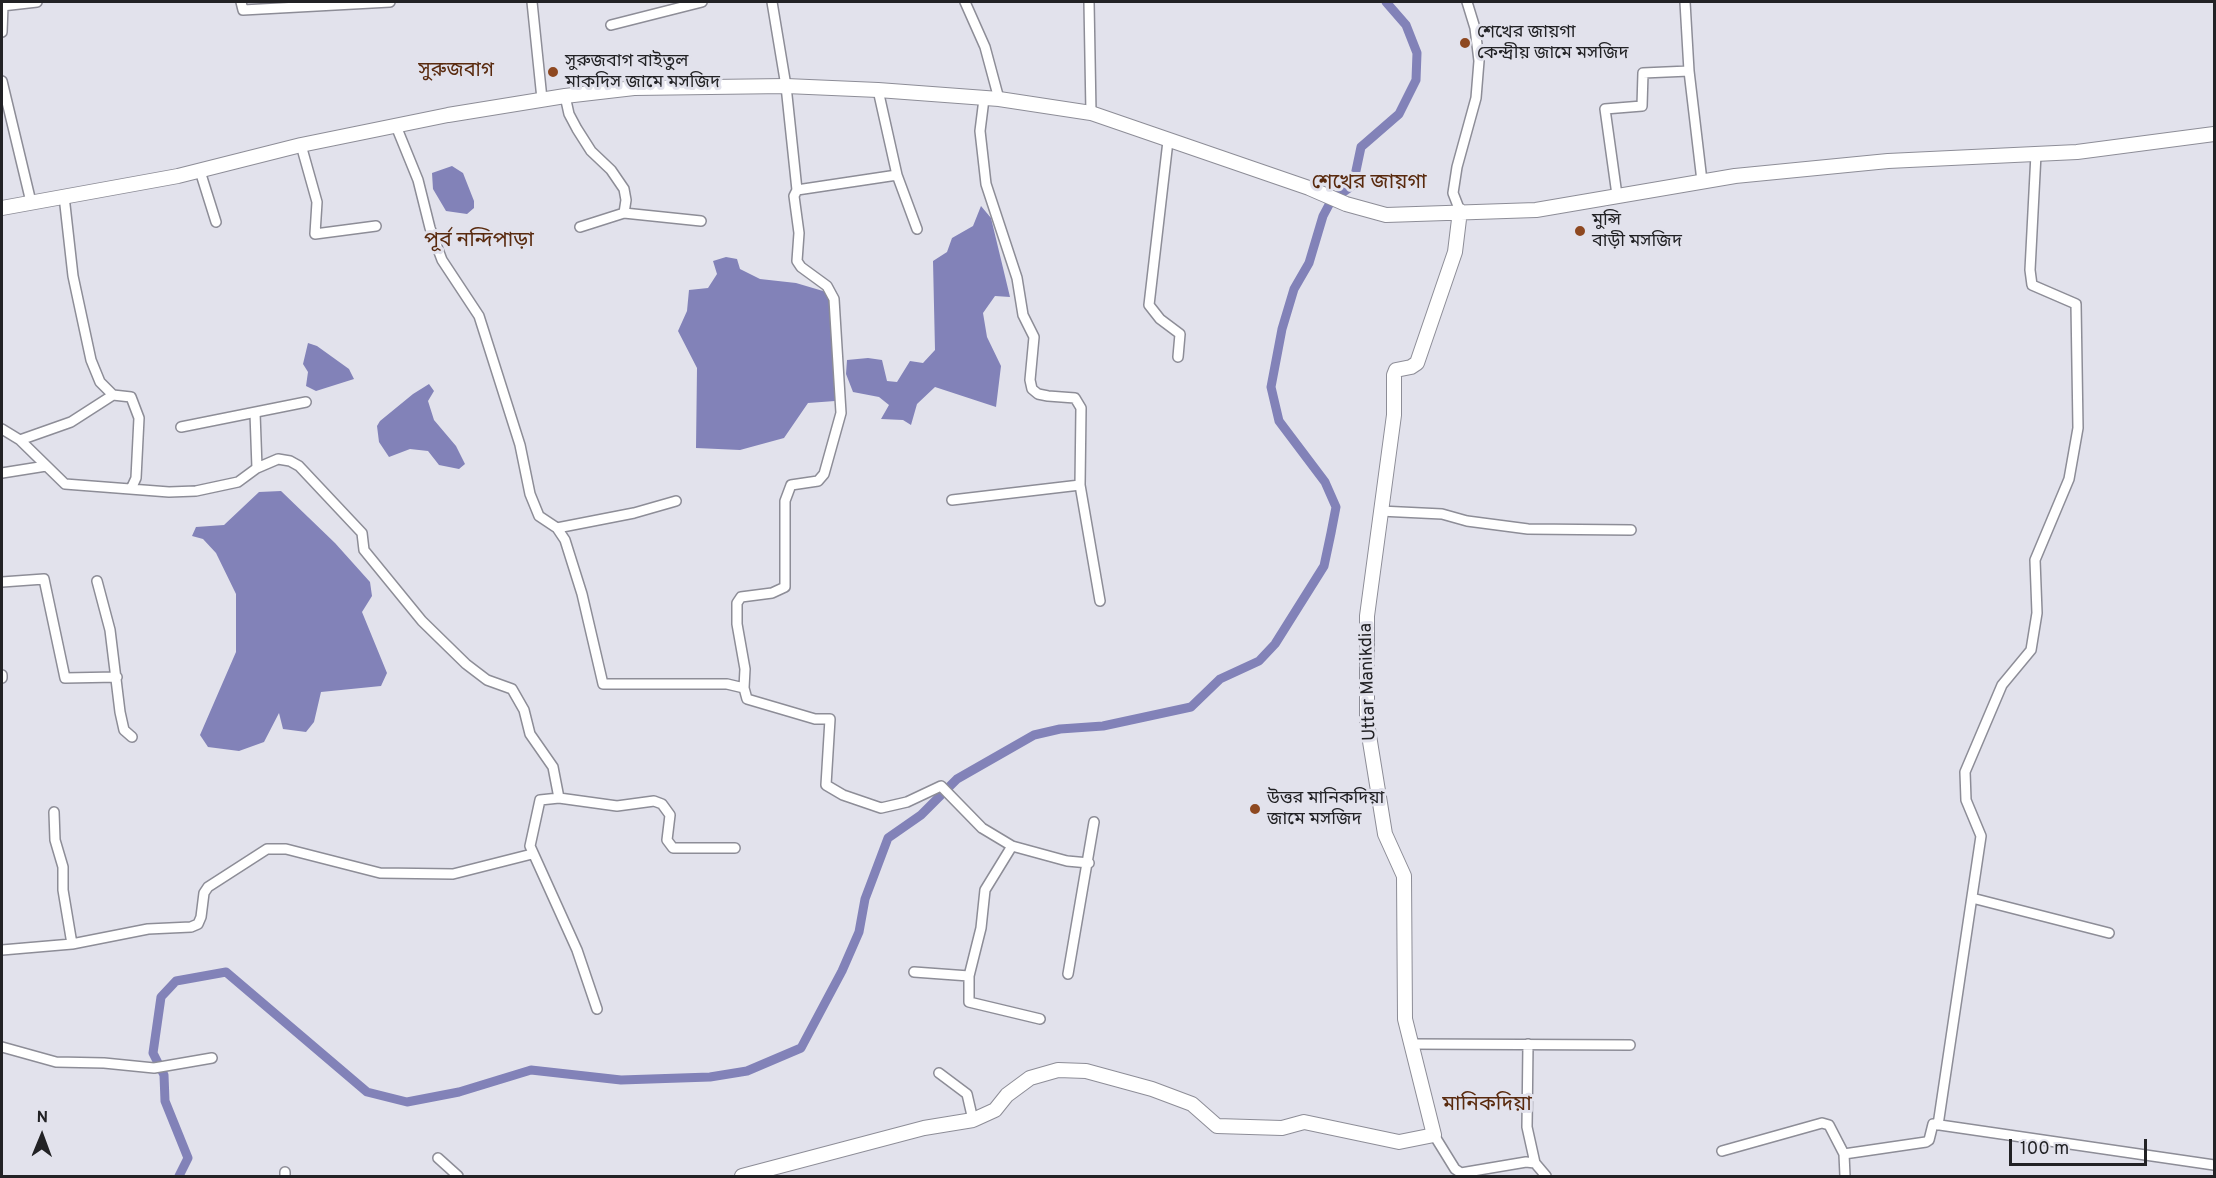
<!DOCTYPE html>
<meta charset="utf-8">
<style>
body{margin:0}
#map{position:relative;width:2216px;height:1178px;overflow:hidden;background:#e2e2ec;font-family:Overpass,sans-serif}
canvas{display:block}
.frame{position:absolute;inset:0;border:3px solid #222225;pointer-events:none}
.north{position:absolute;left:12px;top:1106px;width:60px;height:60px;-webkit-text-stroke:4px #e2e2ec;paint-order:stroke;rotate:1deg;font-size:16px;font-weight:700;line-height:24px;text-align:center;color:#222225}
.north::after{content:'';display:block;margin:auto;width:21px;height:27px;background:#222225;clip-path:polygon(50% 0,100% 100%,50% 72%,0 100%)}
.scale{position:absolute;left:2009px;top:1139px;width:138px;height:27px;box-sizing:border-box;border:3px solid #222225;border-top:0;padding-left:8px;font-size:18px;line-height:21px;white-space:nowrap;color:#222225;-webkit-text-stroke:4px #e2e2ec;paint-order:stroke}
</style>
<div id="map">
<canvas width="2216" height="1178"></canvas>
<div class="frame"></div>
<div class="north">N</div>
<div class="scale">100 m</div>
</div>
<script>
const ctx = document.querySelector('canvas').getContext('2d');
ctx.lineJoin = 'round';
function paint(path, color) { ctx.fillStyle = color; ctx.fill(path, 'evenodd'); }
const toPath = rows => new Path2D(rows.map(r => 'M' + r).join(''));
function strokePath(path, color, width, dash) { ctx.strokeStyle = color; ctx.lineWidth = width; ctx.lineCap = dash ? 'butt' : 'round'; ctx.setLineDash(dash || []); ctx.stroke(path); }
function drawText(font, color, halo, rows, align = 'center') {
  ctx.font = font + ' Overpass,"Noto Sans Bengali",sans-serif'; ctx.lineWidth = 6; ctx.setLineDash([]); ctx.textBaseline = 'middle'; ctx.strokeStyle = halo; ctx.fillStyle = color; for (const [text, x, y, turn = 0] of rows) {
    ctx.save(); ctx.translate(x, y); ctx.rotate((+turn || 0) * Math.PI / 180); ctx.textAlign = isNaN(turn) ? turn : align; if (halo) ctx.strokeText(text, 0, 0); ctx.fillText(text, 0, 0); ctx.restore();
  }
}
paint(toPath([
 [452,166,463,173,474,201,474,208,467,214,446,211,433,189,432,173],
 [981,206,991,218,1010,297,995,296,983,313,987,337,1001,366,996,407,935,387,917,404,911,425,903,420,881,419,889,405,879,397,853,392,846,374,847,360,868,358,882,360,887,381,897,382,910,361,923,363,935,350,933,261,947,252,952,238,973,226],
 [726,257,737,259,740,269,760,279,796,283,823,291,832,299,835,401,808,403,784,438,740,450,696,448,697,368,678,331,687,311,689,290,708,288,717,274,713,261],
 [308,343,317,346,349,369,354,379,316,391,306,386,308,372,303,364],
 [429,384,434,391,428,401,434,420,456,446,465,464,459,469,439,465,428,451,410,449,389,457,379,442,377,426,380,421,413,394],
 [281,491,335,543,370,582,372,596,362,612,387,673,381,686,321,692,314,722,306,732,283,729,279,713,264,742,239,751,208,747,200,735,236,652,236,594,216,553,203,539,192,536,196,527,224,525,259,492]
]), '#8282b8');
strokePath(toPath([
 [179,1176,188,1158,165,1101,164,1075,153,1053,161,997,176,981,226,972,367,1092,407,1102,459,1092,531,1070,621,1080,710,1077,747,1071,801,1048,842,971,859,932,865,899,888,838,921,815,957,779,1034,735,1060,729,1103,726,1191,707,1220,679,1259,661,1275,644,1324,566,1331,533,1336,507,1325,482,1279,421,1271,387,1282,329,1294,289,1309,263,1323,216,1331,201,1353,185,1361,147,1399,114,1416,80,1417,53,1406,25,1386,2]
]), '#8282b8', 9);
const street = toPath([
 [241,2,243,10,390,2],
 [532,2,542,99],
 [772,2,786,86,797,190,897,175],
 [965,2,985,47,999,99],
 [1089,2,1091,113],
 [1685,2,1689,71,1702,181],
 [2,6,37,2],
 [611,25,702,2],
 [2,32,3,6],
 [2,81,31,202],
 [878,90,897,175,917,229],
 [565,96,569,114,577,129,591,151,611,170,624,189,626,200,624,213],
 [984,99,980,131,986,184,1017,278,1023,315,1034,337,1030,380,1032,389,1038,394,1048,396,1075,398,1081,408,1080,485,1100,601],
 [396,126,418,180,430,228,442,260,479,316,520,445,530,494,539,516,557,528,565,540,582,594,603,684,727,684,744,688,747,699,815,719,830,719,826,785,843,795,881,808,907,802,941,786,982,828,1012,846,1067,861,1089,863],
 [1168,141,1149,305,1160,319,1180,334,1178,357],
 [301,145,317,202,315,234,376,226],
 [200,171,216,222],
 [1617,195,1605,109,1642,106,1643,73,1689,71],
 [64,196,73,276,91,360,100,382,113,395],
 [1460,211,1453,193,1457,167,1476,98,1479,61,1475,28,1467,2],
 [580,227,624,213,701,221],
 [255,413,257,468],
 [181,427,306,402],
 [2,429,20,440,65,484,169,492,196,491,238,482,257,468,278,459,290,461,299,466,362,533,364,550,422,621,466,664,487,680,512,689,524,710,530,734,553,767,559,798,617,806,654,801,662,804,670,815,667,840,673,848,735,848],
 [20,440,71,422,113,395,131,397,139,418,136,478,131,489],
 [2,473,46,466],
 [952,500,1080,485],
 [1380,511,1442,514,1467,521,1528,529,1631,530],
 [557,528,634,513,676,501],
 [97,581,110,630,120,712,124,730,132,737],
 [2,582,44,579,65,678,117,677],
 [2,675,2,678],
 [744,688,745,669,737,624,737,603,741,597,772,593,785,587,785,501,791,485,818,481,824,474,841,413,834,299,827,286,801,267,797,261,799,233,794,196,797,190],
 [559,798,540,800,530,846,577,950,597,1009],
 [1012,846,985,890,981,928,969,976,969,1002,1040,1019],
 [1972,898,2109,933],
 [72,944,148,929,191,927,198,924,201,917,204,893,208,887,267,849,286,849,380,873,453,874,532,854],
 [2,950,72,944,63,890,63,867,55,840,54,812],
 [914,972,969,976],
 [1068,974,1094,822],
 [1411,1044,1630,1045],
 [1528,1044,1527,1127,1535,1163],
 [2,1047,56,1062,104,1063,154,1068,212,1058],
 [939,1073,967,1094,973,1120],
 [1938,1125,1981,836,1966,800,1965,772,2002,685,2031,650,2037,613,2035,560,2069,479,2078,428,2076,304,2032,285,2030,270,2036,154],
 [1434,1135,1455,1169,1461,1173,1526,1162,1535,1163,1546,1176],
 [1722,1151,1822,1123,1829,1125,1844,1154,1926,1142,1929,1140,1933,1124,2214,1165],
 [1844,1154,1845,1176],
 [438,1158,458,1176],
 [285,1172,285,1176]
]);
const secondary = toPath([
 [2,208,178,176,301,145,448,115,565,96,634,88,786,86,878,90,999,99,1091,113,1309,188,1346,204,1386,215,1536,210,1735,176,1888,161,2077,152,2214,134],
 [742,1176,924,1128,973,1120,995,1110,1007,1095,1030,1078,1058,1070,1086,1071,1152,1089,1192,1104,1217,1126,1282,1128,1304,1122,1399,1142,1434,1135,1405,1019,1404,876,1385,834,1367,723,1367,616,1394,415,1394,375,1396,370,1411,367,1417,363,1455,252,1460,211]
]);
strokePath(street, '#8d8d97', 12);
strokePath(secondary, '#8d8d97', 16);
strokePath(street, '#fff', 9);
strokePath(secondary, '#fff', 14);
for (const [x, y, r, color] of [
 [1465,43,6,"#8e4820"],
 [553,72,6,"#8e4820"],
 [1580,231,6,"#8e4820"],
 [1255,809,6,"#8e4820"]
]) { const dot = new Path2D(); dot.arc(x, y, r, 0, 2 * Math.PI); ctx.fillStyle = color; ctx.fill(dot); strokePath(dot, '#e2e2ec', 2); }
drawText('18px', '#222225', '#e2e2ec', [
 ["শেখের জায়গা",1477,33],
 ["কেন্দ্রীয় জামে মসজিদ",1477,54],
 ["সুরুজবাগ বাইতুল",565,62],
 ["মাকদিস জামে মসজিদ",565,83],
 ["মুন্সি",1592,221],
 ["বাড়ী মসজিদ",1592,242],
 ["উত্তর মানিকদিয়া",1267,799],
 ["জামে মসজিদ",1267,820]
], 'left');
drawText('18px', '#222225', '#e2e2ec', [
 ["Uttar Manikdia",1369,682,-92]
]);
drawText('20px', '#592a0e', '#e2e2ec', [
 ["সুরুজবাগ",456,72]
]);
drawText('21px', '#592a0e', '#e2e2ec', [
 ["শেখের জায়গা",1369,184],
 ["পূর্ব নন্দিপাড়া",479,242],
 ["মানিকদিয়া",1487,1106]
]);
</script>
